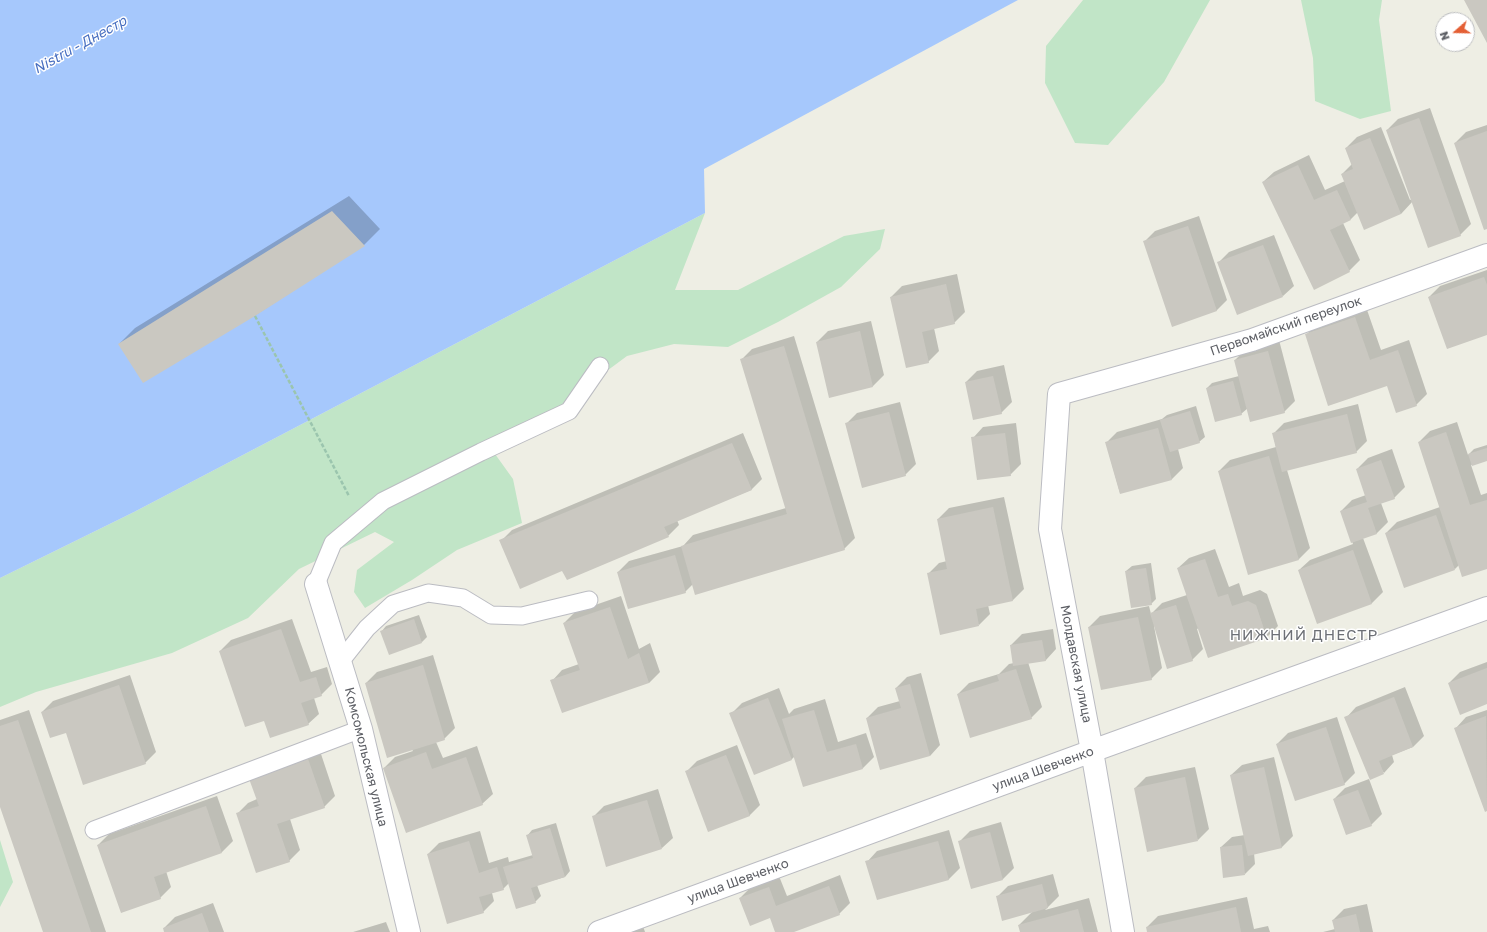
<!DOCTYPE html>
<meta charset="utf-8">
<style>
body{margin:0}
#map{position:relative;width:1487px;height:932px;overflow:hidden;background:#eeeee4;font-family:"Golos Text",sans-serif}
canvas{display:block}
.north{position:absolute;left:1435px;top:12px;width:40px;height:40px;box-sizing:border-box;background:#fff;border:1px solid #bebfc1;border-radius:50%;rotate:250deg;font-size:11px;font-weight:700;line-height:16px;text-align:center;color:#5c5e64}
.north::after{content:'';display:block;margin:auto;width:14px;height:18px;background:#e45f34;clip-path:polygon(50% 0,100% 100%,50% 72%,0 100%)}
</style>
<div id="map">
<canvas width="1487" height="932"></canvas>
<div class="north">N</div>
</div>
<script>
const ctx = document.querySelector('canvas').getContext('2d');
ctx.lineJoin = 'round';
function paint(path, color) { ctx.fillStyle = color; ctx.fill(path, 'evenodd'); }
const toPath = rows => new Path2D(rows.map(r => 'M' + r).join(''));
function strokePath(path, color, width, dash) { ctx.strokeStyle = color; ctx.lineWidth = width; ctx.lineCap = dash ? 'butt' : 'round'; ctx.setLineDash(dash || []); ctx.stroke(path); }
function drawText(font, color, halo, rows, align = 'center') {
  ctx.font = font + ' "Golos Text",sans-serif'; ctx.lineWidth = 3; ctx.setLineDash([]); ctx.textBaseline = 'middle'; ctx.strokeStyle = halo; ctx.fillStyle = color; for (const [text, x, y, turn = 0] of rows) {
    ctx.save(); ctx.translate(x, y); ctx.rotate((+turn || 0) * Math.PI / 180); ctx.textAlign = isNaN(turn) ? turn : align; if (halo) ctx.strokeText(text, 0, 0); ctx.fillText(text, 0, 0); ctx.restore();
  }
}
paint(toPath([
 [1083,0,1210,0,1164,82,1108,145,1075,143,1045,83,1046,46],
 [1301,0,1382,0,1379,20,1391,111,1360,119,1315,101,1313,58],
 [705,213,675,290,738,290,844,236,885,229,880,249,841,287,778,322,728,347,674,344,627,356,495,454,513,479,522,523,457,550,412,580,365,608,354,592,357,570,394,542,375,532,299,569,248,618,172,653,36,692,0,707,0,578,134,512],
 [0,840,13,882,0,907]
]), '#c1e5c7');
paint(toPath([
 [0,0,1018,0,704,169,705,213,134,512,0,578]
]), '#a6c8fc');
paint(toPath([
 [1430,108,1471,224,1460,235,1413,201,1401,214,1358,212,1351,219,1343,223,1360,260,1349,271,1263,182,1274,172,1309,155,1325,190,1345,181,1342,174,1352,164,1346,148,1357,137,1381,127,1410,200,1412,199,1387,130,1398,119],
 [1487,125,1487,227,1455,143,1466,132],
 [349,196,380,229,364,245,254,316,119,344,135,328],
 [1199,216,1227,300,1216,311,1144,242,1155,231],
 [1274,235,1294,286,1283,296,1218,263,1229,252],
 [1487,270,1487,334,1429,297,1440,286],
 [957,274,965,312,954,323,934,328,939,351,928,362,891,297,902,286],
 [1366,307,1381,350,1409,340,1427,394,1416,405,1388,385,1306,335,1317,324],
 [871,321,884,375,873,386,830,397,817,342,828,331],
 [794,336,855,538,844,549,693,584,685,592,618,572,629,561,683,546,693,535,786,508,741,360,752,349],
 [1279,340,1295,401,1284,412,1248,408,1241,414,1207,388,1212,383,1239,376,1235,360,1246,349],
 [1004,365,1012,402,1001,413,966,382,977,371],
 [900,402,916,464,905,475,846,424,857,413],
 [1358,404,1367,441,1356,452,1287,470,1310,548,1299,559,1249,573,1219,471,1230,460,1276,447,1273,434,1284,423],
 [1196,406,1205,437,1199,442,1178,449,1183,468,1172,479,1120,493,1106,443,1117,432,1162,419,1167,415],
 [1457,422,1468,455,1474,449,1487,445,1487,460,1471,465,1481,495,1487,493,1487,568,1459,565,1455,569,1386,533,1397,522,1440,507,1419,442,1430,431],
 [1016,423,1021,464,1010,475,973,438,983,427],
 [743,433,762,479,751,490,677,520,679,525,668,536,563,569,501,541,512,530],
 [1392,449,1405,487,1394,498,1381,503,1388,522,1377,533,1363,538,1383,592,1372,603,1318,622,1299,570,1310,560,1353,544,1341,511,1352,500,1366,495,1357,469,1368,458],
 [1004,497,1024,589,1013,600,988,605,990,614,979,625,928,574,939,563,947,561,938,519,949,508],
 [1215,549,1229,587,1239,583,1243,596,1260,590,1267,594,1278,626,1267,637,1208,657,1199,628,1197,629,1203,649,1192,660,1155,626,1154,626,1162,668,1151,679,1089,627,1100,616,1149,606,1151,614,1162,603,1187,595,1178,568,1189,558],
 [1151,563,1156,599,1151,604,1126,571,1132,566],
 [621,596,639,649,650,643,660,672,649,683,552,681,562,670,579,664,564,623,575,612],
 [419,615,427,637,422,642,381,632,386,626],
 [292,619,311,672,327,667,332,684,321,695,314,698,319,714,308,724,265,719,220,651,231,640],
 [1053,629,1056,649,1046,660,1028,662,1042,707,1031,718,958,694,969,683,999,674,1009,664,1014,663,1011,645,1022,634],
 [433,655,455,728,444,739,436,742,443,758,477,746,493,794,482,804,384,768,395,757,413,751,366,683,377,672],
 [1487,662,1487,703,1449,683,1460,672],
 [921,673,940,745,930,756,867,718,878,707,900,701,896,688,907,677],
 [130,675,156,752,145,763,66,732,42,712,53,701],
 [1405,687,1424,736,1413,747,1392,755,1394,762,1384,773,1346,718,1356,707],
 [779,688,789,714,794,709,825,699,838,742,866,733,874,757,863,768,794,757,792,759,755,774,731,714,742,703],
 [29,710,106,932,44,932,0,804,0,720],
 [1487,710,1487,810,1485,810,1456,728,1466,717],
 [1337,717,1355,773,1344,784,1277,744,1288,733],
 [318,745,335,796,324,807,290,819,300,850,289,861,237,814,248,803,257,799],
 [737,745,760,805,749,816,686,772,697,761],
 [1274,757,1293,836,1282,847,1254,853,1255,864,1245,874,1221,847,1232,837,1245,835,1231,775,1242,765],
 [1195,767,1209,829,1198,840,1135,788,1146,777],
 [1369,779,1382,814,1371,825,1334,799,1345,788],
 [658,789,673,838,662,848,593,817,604,806],
 [217,796,233,841,222,852,166,871,171,887,160,898,98,845,109,834],
 [1001,822,1014,868,1003,879,972,888,959,842,970,831],
 [556,823,570,871,565,877,537,885,541,896,535,902,509,883,503,889,492,893,494,901,483,912,428,854,439,843,480,831,489,863,508,857,509,862,533,855,527,836,532,830],
 [949,830,960,868,949,879,878,899,867,862,877,851],
 [1053,874,1059,896,1045,910,1089,898,1098,932,1021,932,1019,925,1033,911,997,897,1008,886],
 [840,875,850,903,839,914,791,932,776,932,771,917,740,898,751,887,779,876,787,896],
 [1247,897,1254,929,1268,926,1270,932,1149,932,1147,927,1158,916],
 [213,903,224,932,165,932,164,928,175,917],
 [1367,904,1373,932,1323,932,1335,929,1333,920,1344,909],
 [386,922,390,932,353,932],
 [643,926,645,932,628,932]
]), '#0003');
paint(toPath([
 [1464,0,1487,0,1487,43],
 [1419,118,1461,236,1428,248,1386,130],
 [1487,131,1487,229,1484,230,1454,143],
 [1370,138,1401,214,1364,230,1341,174,1353,169,1345,148],
 [1298,165,1314,200,1337,190,1351,220,1330,230,1350,272,1314,290,1262,182],
 [332,211,365,246,255,316,143,383,118,344],
 [1188,226,1217,311,1172,327,1143,241],
 [1263,245,1283,297,1237,315,1217,262],
 [1484,277,1487,285,1487,335,1447,349,1428,297],
 [946,284,955,324,922,332,929,363,906,368,890,297],
 [1355,317,1370,360,1398,350,1417,406,1396,413,1387,386,1328,406,1305,334],
 [860,331,873,387,829,398,816,342],
 [784,346,845,550,695,595,681,546,787,514,740,359],
 [1268,351,1285,413,1250,422,1234,360],
 [993,376,1002,414,973,420,965,382],
 [1233,381,1242,415,1215,422,1206,388],
 [1190,411,1200,443,1170,452,1160,420],
 [889,412,906,476,862,488,845,423],
 [1347,414,1357,453,1282,472,1272,433],
 [1158,428,1172,480,1120,494,1105,442],
 [1446,432,1470,505,1487,500,1487,569,1462,577,1418,442],
 [1005,433,1011,476,977,480,971,437],
 [732,443,752,490,664,527,669,537,567,580,562,571,520,589,499,540],
 [1487,448,1487,461,1472,466,1468,454],
 [1269,456,1299,560,1248,575,1218,471],
 [1381,460,1395,499,1368,508,1377,534,1351,543,1340,511,1367,502,1356,469],
 [993,507,1013,601,976,609,979,626,940,635,927,573,947,569,937,519],
 [1436,515,1455,570,1404,588,1385,533],
 [1353,550,1372,604,1317,624,1298,570],
 [675,555,686,593,628,609,617,572],
 [1205,559,1218,597,1228,594,1232,606,1248,601,1256,605,1267,638,1208,658,1177,568],
 [1146,568,1152,605,1131,608,1125,571],
 [1176,605,1193,661,1167,669,1150,613],
 [610,607,628,659,639,653,649,683,562,713,550,680,580,670,563,623],
 [1138,617,1152,680,1101,690,1088,627],
 [414,619,422,643,389,655,380,631],
 [281,629,300,682,316,677,322,696,301,703,309,725,270,738,264,721,245,727,219,651],
 [1042,640,1046,661,1013,666,1010,645],
 [423,665,445,740,387,758,365,683],
 [1487,668,1487,704,1460,715,1448,683],
 [1016,669,1032,719,970,738,957,694,999,681,997,675],
 [910,684,930,756,880,770,866,718,901,708,895,688],
 [119,685,146,764,83,785,66,733,50,738,41,712],
 [1394,697,1413,747,1379,761,1384,774,1370,780,1344,717],
 [768,698,792,760,754,775,729,713],
 [814,710,827,752,856,744,863,769,803,787,782,719],
 [1486,716,1487,811,1485,812,1454,728],
 [18,720,91,932,43,932,0,807,0,726],
 [1326,727,1345,785,1295,801,1276,744],
 [426,752,432,769,466,757,483,805,406,833,383,768],
 [726,755,750,816,708,832,685,771],
 [307,756,325,808,277,824,290,862,256,873,236,813,259,806,248,776],
 [1264,767,1282,848,1248,856,1230,775],
 [1185,777,1198,841,1147,852,1134,788],
 [1358,790,1372,826,1346,835,1333,799],
 [647,800,662,849,606,867,592,816],
 [206,806,222,853,154,877,161,899,121,913,97,845],
 [550,828,565,877,531,888,536,903,516,909,503,867,533,858,526,835],
 [990,832,1003,880,971,889,958,841],
 [469,841,479,873,497,867,504,890,479,897,484,913,447,924,427,854],
 [938,841,949,880,877,900,865,861],
 [1242,845,1245,875,1223,878,1220,847],
 [1042,884,1048,908,1002,921,996,896],
 [829,886,840,915,794,932,775,932,770,918,750,926,739,898,769,887,776,906],
 [1236,907,1241,932,1147,932,1146,927],
 [1078,909,1084,932,1020,932,1018,925],
 [202,913,209,932,164,932,163,928],
 [1356,914,1360,932,1335,932,1332,920]
]), '#cac8c1');
const lane = toPath([
 [316,584,333,543,383,501,481,452,569,411,600,366],
 [340,662,367,628,393,604,428,593,463,598,491,615,522,616,589,600],
 [94,830,361,729]
]);
const street = toPath([
 [316,584,361,729,409,932],
 [599,932,1092,751,1487,608],
 [1123,932,1092,751,1050,529,1059,394,1252,340,1487,255]
]);
strokePath(lane, '#bbbcc2', 19);
strokePath(street, '#bbbcc2', 24);
strokePath(toPath([
 [255,316,349,496]
]), '#9bc5ae', 2.5, [4, 2]);
strokePath(lane, '#fff', 17);
strokePath(street, '#fff', 22);
drawText('13px', '#5c5e64', '#fff', [
 ["Первомайский переулок",1286,326,-19],
 ["Молдавская улица",1076,664,79],
 ["Комсомольская улица",366,757,76],
 ["улица Шевченко",1043,769,-20],
 ["улица Шевченко",738,881,-20]
]);
drawText('italic 14px', '#486fc0', '#fff', [
 ["Nistru - Днестр",80,45,-29]
]);
ctx.letterSpacing = '1px';
drawText('15px', '#6d7076', '#fff', [
 ["НИЖНИЙ ДНЕСТР",1304,635]
]);
ctx.letterSpacing = '0px';
</script>
